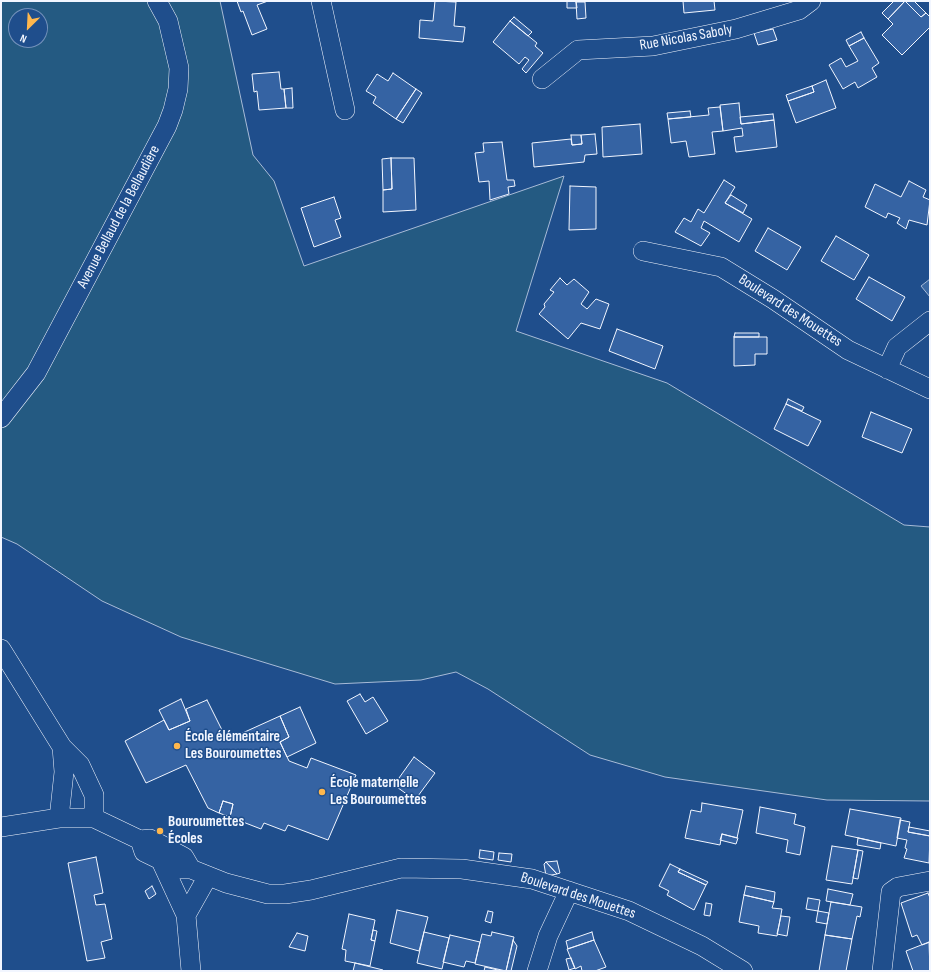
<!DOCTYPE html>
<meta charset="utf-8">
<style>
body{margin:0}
#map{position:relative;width:931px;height:972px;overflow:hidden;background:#1f4e8c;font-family:"Sofia Sans Condensed",sans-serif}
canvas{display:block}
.frame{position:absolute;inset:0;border:2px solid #f2f6ff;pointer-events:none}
.north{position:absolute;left:8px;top:8px;width:40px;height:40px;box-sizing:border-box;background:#1f4e8c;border:1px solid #7391ba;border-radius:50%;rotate:204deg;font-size:11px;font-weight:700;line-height:16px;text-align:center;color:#f2f6ff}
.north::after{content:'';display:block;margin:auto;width:14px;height:18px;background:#ffb74d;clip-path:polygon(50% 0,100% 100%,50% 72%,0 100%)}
</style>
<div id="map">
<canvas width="931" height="972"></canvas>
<div class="frame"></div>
<div class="north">N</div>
</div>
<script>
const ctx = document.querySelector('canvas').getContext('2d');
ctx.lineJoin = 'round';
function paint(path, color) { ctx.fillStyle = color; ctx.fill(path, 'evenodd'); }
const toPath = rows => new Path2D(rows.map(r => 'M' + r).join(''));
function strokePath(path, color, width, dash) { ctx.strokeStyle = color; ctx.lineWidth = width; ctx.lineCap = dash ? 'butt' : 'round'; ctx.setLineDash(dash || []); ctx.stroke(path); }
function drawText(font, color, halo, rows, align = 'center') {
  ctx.font = font + ' "Sofia Sans Condensed",sans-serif'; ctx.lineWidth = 3; ctx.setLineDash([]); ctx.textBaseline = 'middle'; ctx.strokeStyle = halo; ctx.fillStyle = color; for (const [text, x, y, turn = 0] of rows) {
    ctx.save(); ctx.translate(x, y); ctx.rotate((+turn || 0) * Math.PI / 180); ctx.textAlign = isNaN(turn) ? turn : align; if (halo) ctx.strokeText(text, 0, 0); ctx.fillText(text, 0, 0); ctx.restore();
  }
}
const green = toPath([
 [1,1,220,1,253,155,274,181,304,266,564,176,516,331,667,383,904,525,930,527,930,801,827,800,665,777,590,755,488,689,456,672,421,680,335,684,181,637,102,601,17,544,1,537,1,1],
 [16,16,40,16,40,40,16,40,16,16]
]);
paint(green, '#245a82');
strokePath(green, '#a8bbd7', 1);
const water = toPath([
 [930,279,930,297,921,286,930,279]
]);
paint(water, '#3b69a3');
strokePath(water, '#a8bbd7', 1);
const building = toPath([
 [237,1,268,1,257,5,267,29,252,35,243,11,241,12,237,1],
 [435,1,456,2,454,26,465,27,463,42,419,38,420,20,433,21,435,1],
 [567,1,576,1,577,8,567,8,567,1],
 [683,1,714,1,715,10,684,13,683,1],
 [894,1,905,1,888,19,882,13,894,1],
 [905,1,914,1,926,13,921,17,905,1],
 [905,1,921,17,926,13,930,17,930,27,902,55,882,35,893,24,888,19,905,1],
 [576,2,585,2,586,18,577,19,576,2],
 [514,17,532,32,528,36,510,21,514,17],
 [510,21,537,43,535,46,543,53,526,73,522,69,529,60,525,57,519,64,493,42,510,21],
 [773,29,777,40,758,45,754,33,773,29],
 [861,32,864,38,849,46,846,40,861,32],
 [864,38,879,63,872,68,877,77,858,88,855,82,843,89,829,65,841,58,846,67,858,61,849,46,864,38],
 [279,72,281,89,284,89,286,108,259,110,257,91,254,92,252,74,279,72],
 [393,73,416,89,396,119,373,103,376,97,366,91,377,74,388,81,393,73],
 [826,80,836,108,796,123,788,101,814,92,812,86,826,80],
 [812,86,814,92,788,101,786,95,812,86],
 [292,88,293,108,286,108,284,89,292,88],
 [416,89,422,93,403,123,396,119,416,89],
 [739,103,741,124,774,120,777,147,736,152,734,137,743,136,742,128,723,131,720,105,739,103],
 [720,107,723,131,712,132,715,154,689,157,686,141,671,143,668,119,709,115,708,108,720,107],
 [690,111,691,117,668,119,667,113,690,111],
 [773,114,774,120,741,124,740,117,773,114],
 [640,124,642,154,603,157,602,127,640,124],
 [595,134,597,154,585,155,584,162,534,167,532,143,571,139,572,145,582,144,581,135,595,134],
 [571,135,581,135,582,144,572,145,571,135],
 [502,142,507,180,514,180,515,186,508,187,509,194,490,200,489,181,479,182,475,153,484,152,483,143,502,142],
 [391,158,414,158,416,210,383,212,383,190,392,189,391,158],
 [391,158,392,189,383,190,382,159,391,158],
 [724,180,735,187,725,203,752,219,739,242,704,221,701,228,710,233,701,246,675,232,684,218,691,222,698,209,704,213,724,180],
 [909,181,926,190,923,197,930,200,927,225,909,220,906,229,897,223,900,218,888,213,886,218,865,207,875,184,901,197,909,181],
 [570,186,596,187,596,229,569,230,570,186],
 [731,195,747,205,743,213,725,203,731,195],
 [334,197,341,218,335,220,341,237,314,247,301,208,334,197],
 [768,228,801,247,787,270,755,251,768,228],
 [836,236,869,255,854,280,821,261,836,236],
 [869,277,905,297,892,321,856,299,869,277],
 [560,278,567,285,574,279,589,292,581,304,587,309,596,299,609,304,600,329,581,323,568,339,539,314,545,307,544,304,554,292,550,290,560,278],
 [617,329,663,346,655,369,609,351,617,329],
 [735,333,759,333,759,337,734,337,735,333],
 [734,337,767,337,767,354,755,354,755,365,734,366,734,337],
 [788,399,804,407,802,411,786,404,788,399],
 [786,404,821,421,808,446,774,429,786,404],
 [871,412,912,429,902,453,862,437,871,412],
 [360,694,365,702,373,697,388,721,366,734,347,701,360,694],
 [181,699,190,721,169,730,159,710,181,699],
 [207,700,227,740,280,716,289,737,280,742,289,761,307,768,311,758,356,775,328,840,288,825,285,831,264,823,261,829,230,817,233,804,223,801,219,813,208,808,186,765,146,783,125,741,164,720,169,730,190,721,186,709,207,700],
 [300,707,316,743,287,757,280,742,289,737,280,716,300,707],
 [414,757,435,773,415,800,394,785,414,757],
 [223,801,233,804,230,817,219,813,223,801],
 [702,803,743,810,737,838,722,834,720,845,685,838,691,810,701,812,702,803],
 [760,807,796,814,794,824,805,827,800,855,786,852,788,840,756,833,760,807],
 [850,809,901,818,896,846,845,835,850,809],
 [900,820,910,822,908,832,930,836,929,863,904,858,907,849,905,848,907,840,897,838,900,820],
 [909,827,930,831,930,836,908,832,909,827],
 [722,834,738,838,736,844,720,840,722,834],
 [858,838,881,843,880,849,857,845,858,838],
 [832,846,858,850,852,884,826,880,832,846],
 [480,850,494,852,493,860,479,858,480,850],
 [858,850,863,851,858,879,853,878,858,850],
 [499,853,512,854,511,862,498,860,499,853],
 [96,857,103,893,94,895,96,905,105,904,112,939,101,942,105,958,87,961,68,863,96,857],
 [557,861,560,873,557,874,546,862,557,861],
 [546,862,557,874,546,876,544,864,546,862],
 [670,864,680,869,678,872,706,885,694,910,667,895,669,891,659,886,670,864],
 [680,869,708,882,706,885,678,872,680,869],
 [152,886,156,894,149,899,145,891,152,886],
 [746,886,775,892,774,902,744,895,746,886],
 [828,889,853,894,850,905,826,901,828,889],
 [928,893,930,898,930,942,922,945,917,935,912,937,901,903,928,893],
 [744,895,774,902,772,908,782,909,777,936,758,933,759,926,739,922,744,895],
 [808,898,820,900,818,911,806,909,808,898],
 [831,902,862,907,860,917,857,916,852,939,825,935,831,902],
 [706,903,712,904,710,916,704,915,706,903],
 [397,910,428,917,419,951,390,943,397,910],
 [488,911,493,912,491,923,485,921,488,911],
 [818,911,829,913,827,924,816,922,818,911],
 [349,914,375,920,371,940,375,941,370,966,345,961,346,950,342,949,349,914],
 [781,916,790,917,787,936,777,934,781,916],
 [373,930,377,931,375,941,371,940,373,930],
 [424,932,449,938,442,969,417,963,424,932],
 [492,932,514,937,506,971,475,964,482,934,491,936,492,932],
 [592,932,594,940,568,949,566,941,592,932],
 [297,933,308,936,305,951,289,947,297,933],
 [450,935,480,942,475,963,466,961,464,967,443,962,450,935],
 [825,935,852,939,846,971,819,971,825,935],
 [513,940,517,946,511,971,506,971,513,940],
 [594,940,606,967,595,971,582,971,581,966,575,969,567,949,594,940],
 [929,942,930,971,913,971,906,951,929,942],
 [571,958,575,968,569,970,566,959,571,958],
 [355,963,383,970,383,971,353,971,355,963],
 [485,967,502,971,484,971,485,967]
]);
paint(building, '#3563a3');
strokePath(building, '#f2f6ff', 1);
const minor = toPath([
 [321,1,345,110],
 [542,79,578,50,653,46,736,29,799,10,811,1],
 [643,251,721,267,773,299,848,350,930,389],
 [887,369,897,347,930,321],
 [1,418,36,373,167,126,173,110,178,89,179,68,168,21,157,1],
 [1,649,62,747],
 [59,818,64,772,62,747,80,765,94,795,94,818],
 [1,827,59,818,94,818,140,840,150,839,156,842,184,857,191,869],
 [140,840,144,852,179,869,191,869,226,883,268,894,285,894,311,890,401,868,462,869,532,879,629,911,702,946,743,971],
 [161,861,186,915,191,971],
 [186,915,208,876],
 [537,971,548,936,569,891],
 [882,971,891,892,898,887,930,881]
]);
strokePath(minor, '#f2f6ff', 20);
strokePath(minor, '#1f4e8c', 19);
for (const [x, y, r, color] of [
 [177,746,4,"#ffb74d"],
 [322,792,4,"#ffb74d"],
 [160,831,4,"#ffb74d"]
]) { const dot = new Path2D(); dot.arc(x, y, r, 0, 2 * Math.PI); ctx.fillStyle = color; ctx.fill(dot); strokePath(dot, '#1f4e8c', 1.5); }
drawText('15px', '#f2f6ff', '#1f4e8c', [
 ["Rue Nicolas Saboly",686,38,-10],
 ["Avenue Bellaud de la Bellaudière",119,217,-62],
 ["Boulevard des Mouettes",790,311,33],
 ["Boulevard des Mouettes",578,896,18]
]);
drawText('bold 15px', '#f2f6ff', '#1f4e8c', [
 ["École élémentaire",185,737],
 ["Les Bouroumettes",185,754],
 ["École maternelle",330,783],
 ["Les Bouroumettes",330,800],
 ["Bouroumettes",168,822],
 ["Écoles",168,839]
], 'left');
</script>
